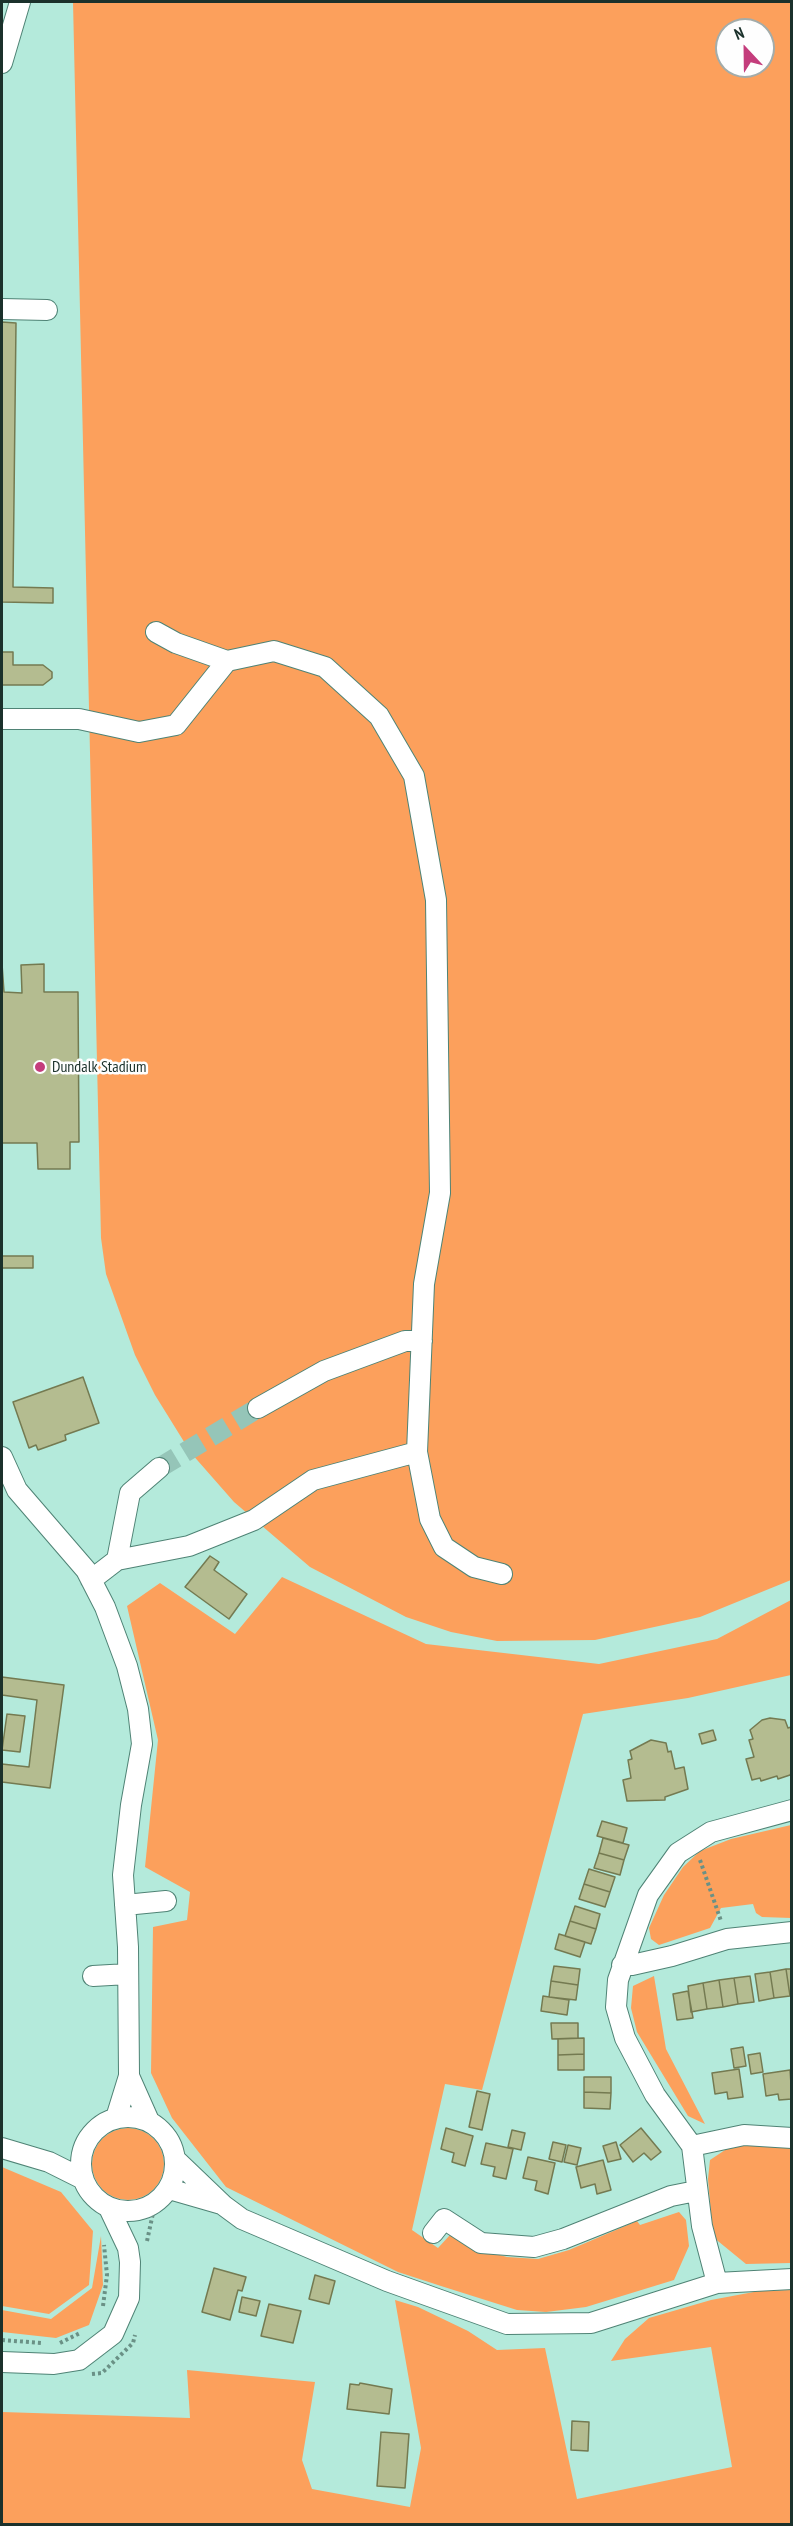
<!DOCTYPE html>
<style>
body{margin:0}
#map{position:relative;width:793px;height:2526px;overflow:hidden;background:#b4eadb;font-family:"PT Sans Narrow",sans-serif}
canvas{display:block}
.frame{position:absolute;inset:0;border:3px solid #1b312b;pointer-events:none}
.north{position:absolute;left:715px;top:18px;width:60px;height:60px;box-sizing:border-box;background:#fefefe;border:2px solid #a3acaa;border-radius:50%;rotate:338deg;font-size:16px;font-weight:700;line-height:24px;text-align:center;color:#1b312b}
.north::after{content:'';display:block;margin:auto;width:21px;height:27px;background:#c43d7c;clip-path:polygon(50% 0,100% 100%,50% 72%,0 100%)}
</style>
<div id="map">
<canvas width="793" height="2526"></canvas>
<div class="frame"></div>
<div class="north">N</div>
</div>
<script>
const ctx = document.querySelector('canvas').getContext('2d');
ctx.lineJoin = 'round';
function paint(path, color) { ctx.fillStyle = color; ctx.fill(path, 'evenodd'); }
const toPath = rows => new Path2D(rows.map(r => 'M' + r).join(''));
function strokePath(path, color, width, dash) { ctx.strokeStyle = color; ctx.lineWidth = width; ctx.lineCap = dash ? 'butt' : 'round'; ctx.setLineDash(dash || []); ctx.stroke(path); }
function drawText(font, color, halo, rows, align = 'center') {
  ctx.font = font + ' "PT Sans Narrow",sans-serif'; ctx.lineWidth = 5; ctx.setLineDash([]); ctx.textBaseline = 'middle'; ctx.strokeStyle = halo; ctx.fillStyle = color; for (const [text, x, y, turn = 0] of rows) {
    ctx.save(); ctx.translate(x, y); ctx.rotate((+turn || 0) * Math.PI / 180); ctx.textAlign = isNaN(turn) ? turn : align; if (halo) ctx.strokeText(text, 0, 0); ctx.fillText(text, 0, 0); ctx.restore();
  }
}
paint(toPath([
 [73,2,791,2,791,1580,700,1617,595,1640,497,1641,451,1632,406,1617,310,1567,234,1502,191,1453,155,1395,135,1355,106,1274,101,1238],
 [727,30,763,30,763,66,727,66],
 [282,1577,426,1644,599,1664,717,1639,791,1600,791,1675,688,1698,583,1714,482,2090,445,2084,412,2230,438,2248,450,2235,468,2246,507,2257,538,2259,569,2250,637,2221,640,2225,679,2212,686,2220,689,2246,674,2280,586,2307,546,2312,517,2310,441,2286,398,2272,226,2187,172,2118,151,2073,153,1927,187,1920,190,1892,145,1867,158,1740,127,1606,160,1583,235,1634],
 [791,1825,791,1918,762,1917,756,1913,753,1904,721,1908,710,1928,659,1945,651,1939,649,1928,664,1895,683,1867,700,1851,731,1839],
 [654,1976,666,2049,705,2124,688,2116,637,2032,631,2008,633,1986],
 '92 2164a36 36 0 1 1 72 0a36 36 0 1 1-72 0Z',
 [737,2142,791,2146,791,2263,746,2264,713,2237,708,2179,710,2160],
 [2,2167,61,2192,93,2231,89,2285,49,2314,2,2306],
 [101,2236,103,2285,89,2325,56,2338,2,2332,2,2310,51,2319,92,2288],
 [791,2290,791,2524,2,2524,2,2412,190,2418,187,2370,315,2382,302,2460,312,2489,410,2507,421,2448,395,2300,418,2307,468,2331,497,2350,545,2348,577,2499,732,2467,711,2347,611,2361,625,2339,649,2318,711,2300,759,2291]
]), '#fca05c');
const building = toPath([
 [2,322,16,323,13,587,53,588,53,603,2,602,2,322],
 [2,652,13,652,13,665,43,665,52,672,52,678,43,685,2,685,2,652],
 [2,964,4,992,22,993,21,965,44,964,44,992,78,992,79,1142,70,1142,70,1169,38,1169,37,1143,2,1143,2,964],
 [2,1256,33,1256,33,1268,2,1268,2,1256],
 [83,1377,99,1423,65,1435,66,1440,38,1450,36,1445,29,1448,13,1402,83,1377],
 [210,1556,219,1562,214,1570,247,1594,229,1619,185,1587,210,1556],
 [2,1677,64,1685,50,1788,2,1782,2,1764,29,1767,37,1700,2,1695,2,1677],
 [7,1714,25,1716,20,1752,2,1750,7,1714],
 [770,1718,785,1720,788,1728,791,1727,792,1772,790,1775,778,1779,777,1776,761,1781,760,1778,752,1780,746,1759,754,1757,749,1740,753,1739,750,1730,762,1720,770,1718],
 [713,1730,716,1740,702,1744,699,1734,713,1730],
 [651,1740,666,1743,668,1752,671,1751,675,1769,684,1767,688,1789,665,1797,665,1800,627,1801,623,1780,631,1778,628,1760,632,1759,630,1751,651,1740],
 [602,1821,627,1828,623,1843,597,1836,602,1821],
 [603,1838,629,1845,624,1860,599,1853,603,1838],
 [599,1853,624,1860,620,1875,594,1868,599,1853],
 [589,1869,615,1877,610,1892,584,1884,589,1869],
 [584,1884,610,1892,605,1907,579,1899,584,1884],
 [575,1906,600,1914,596,1929,570,1921,575,1906],
 [570,1921,596,1929,591,1944,565,1936,570,1921],
 [559,1934,585,1942,580,1957,555,1949,559,1934],
 [554,1966,580,1969,578,1985,551,1981,554,1966],
 [786,1969,790,1996,774,1998,770,1972,786,1969],
 [786,1969,792,1969,792,1995,790,1996,786,1969],
 [770,1972,774,1998,759,2001,755,1974,770,1972],
 [750,1976,754,2002,738,2004,734,1978,750,1976],
 [734,1978,738,2004,723,2007,719,1980,734,1978],
 [719,1980,723,2007,707,2009,703,1983,719,1980],
 [551,1981,578,1985,576,2000,549,1997,551,1981],
 [703,1983,707,2009,691,2012,688,1986,703,1983],
 [688,1991,693,2018,677,2020,673,1994,688,1991],
 [543,1996,569,2000,567,2015,541,2011,543,1996],
 [551,2023,578,2023,578,2038,552,2039,551,2023],
 [584,2038,584,2054,558,2055,558,2039,584,2038],
 [743,2047,746,2066,734,2068,731,2049,743,2047],
 [760,2053,763,2072,751,2074,748,2055,760,2053],
 [584,2054,584,2070,558,2070,558,2055,584,2054],
 [739,2069,743,2097,728,2099,727,2092,715,2094,712,2073,739,2069],
 [790,2070,792,2099,779,2100,778,2094,766,2096,763,2074,790,2070],
 [584,2077,611,2077,611,2093,584,2092,584,2077],
 [477,2091,490,2094,482,2130,469,2127,477,2091],
 [584,2092,611,2093,610,2109,584,2108,584,2092],
 [446,2128,473,2136,465,2166,452,2162,454,2153,441,2149,446,2128],
 [641,2128,661,2152,651,2160,644,2153,633,2162,620,2145,641,2128],
 [512,2130,525,2133,521,2150,508,2147,512,2130],
 [553,2142,566,2145,562,2162,549,2159,553,2142],
 [616,2142,621,2159,608,2162,603,2146,616,2142],
 [486,2143,513,2149,506,2179,493,2176,495,2167,481,2164,486,2143],
 [568,2145,581,2148,577,2165,564,2162,568,2145],
 [528,2157,555,2163,548,2194,535,2190,537,2181,523,2178,528,2157],
 [603,2160,611,2190,597,2194,595,2184,581,2188,576,2167,603,2160],
 [214,2268,246,2277,242,2291,238,2290,230,2320,202,2312,214,2268],
 [315,2275,335,2281,329,2304,309,2299,315,2275],
 [242,2297,260,2301,256,2316,239,2312,242,2297],
 [269,2304,301,2311,293,2343,261,2336,269,2304],
 [360,2383,392,2389,389,2414,347,2409,350,2384,359,2385,360,2383],
 [572,2421,589,2422,588,2451,571,2450,572,2421],
 [381,2432,409,2434,405,2488,377,2486,381,2432]
]);
paint(building, '#b4bc90');
strokePath(building, '#747a51', 1.5);
strokePath(toPath([
 [159,1468,258,1408]
]), '#95c5b8', 20, [20, 10]);
const minor = toPath([
 [2,63,20,2],
 [2,309,47,310],
 [2,719,79,719,139,732,176,725,227,661],
 [258,1408,324,1371,405,1341,422,1341],
 [417,1452,430,1519,444,1547,474,1567,502,1574],
 [2,1457,17,1490,86,1570,105,1607,127,1666,138,1709,142,1744,131,1805,123,1875,128,1947,129,2076,116,2118],
 [117,1560,130,1493,159,1468],
 [91,1580,117,1560,189,1546,254,1520,313,1480,417,1452,424,1284,440,1193,436,900,414,776,379,716,325,667,274,651,227,661,176,643,156,632],
 [125,1905,166,1901],
 [622,1965,632,1965,672,1956,727,1939,792,1932],
 [93,1976,128,1974],
 [129,2076,149,2121],
 '81 2164a47 47 0 1 1 94 0a47 47 0 1 1-94 0Z',
 [692,2146,744,2135,792,2138],
 [2,2148,49,2162,83,2179],
 [176,2160,223,2205,242,2219,387,2281,507,2324,591,2323,717,2283,792,2279],
 [169,2189,221,2204],
 [433,2233,444,2219,481,2243,534,2247,563,2239,671,2196,696,2191],
 [717,2283,702,2226,692,2146,655,2095,625,2038,616,2007,618,1980,648,1895,678,1853,711,1832,792,1810],
 [2,2362,54,2364,79,2360,113,2334,129,2298,130,2262,128,2248,109,2208]
]);
strokePath(minor, '#4f8375', 22);
strokePath(toPath([
 [700,1860,721,1921],
 [147,2241,155,2204],
 [103,2306,107,2275,104,2245],
 [2,2340,41,2343],
 [60,2343,80,2333],
 [92,2374,102,2373,133,2343,135,2335]
]), '#6a9186', 4, [3, 3]);
strokePath(minor, '#fff', 20);
for (const [x, y, r, color] of [
 [40,1067,6,"#c43d7c"]
]) { const dot = new Path2D(); dot.arc(x, y, r, 0, 2 * Math.PI); ctx.fillStyle = color; ctx.fill(dot); strokePath(dot, '#fefefe', 2); }
drawText('16px', '#1b312b', '#fefefe', [
 ["Dundalk Stadium",52,1067]
], 'left');
</script>
